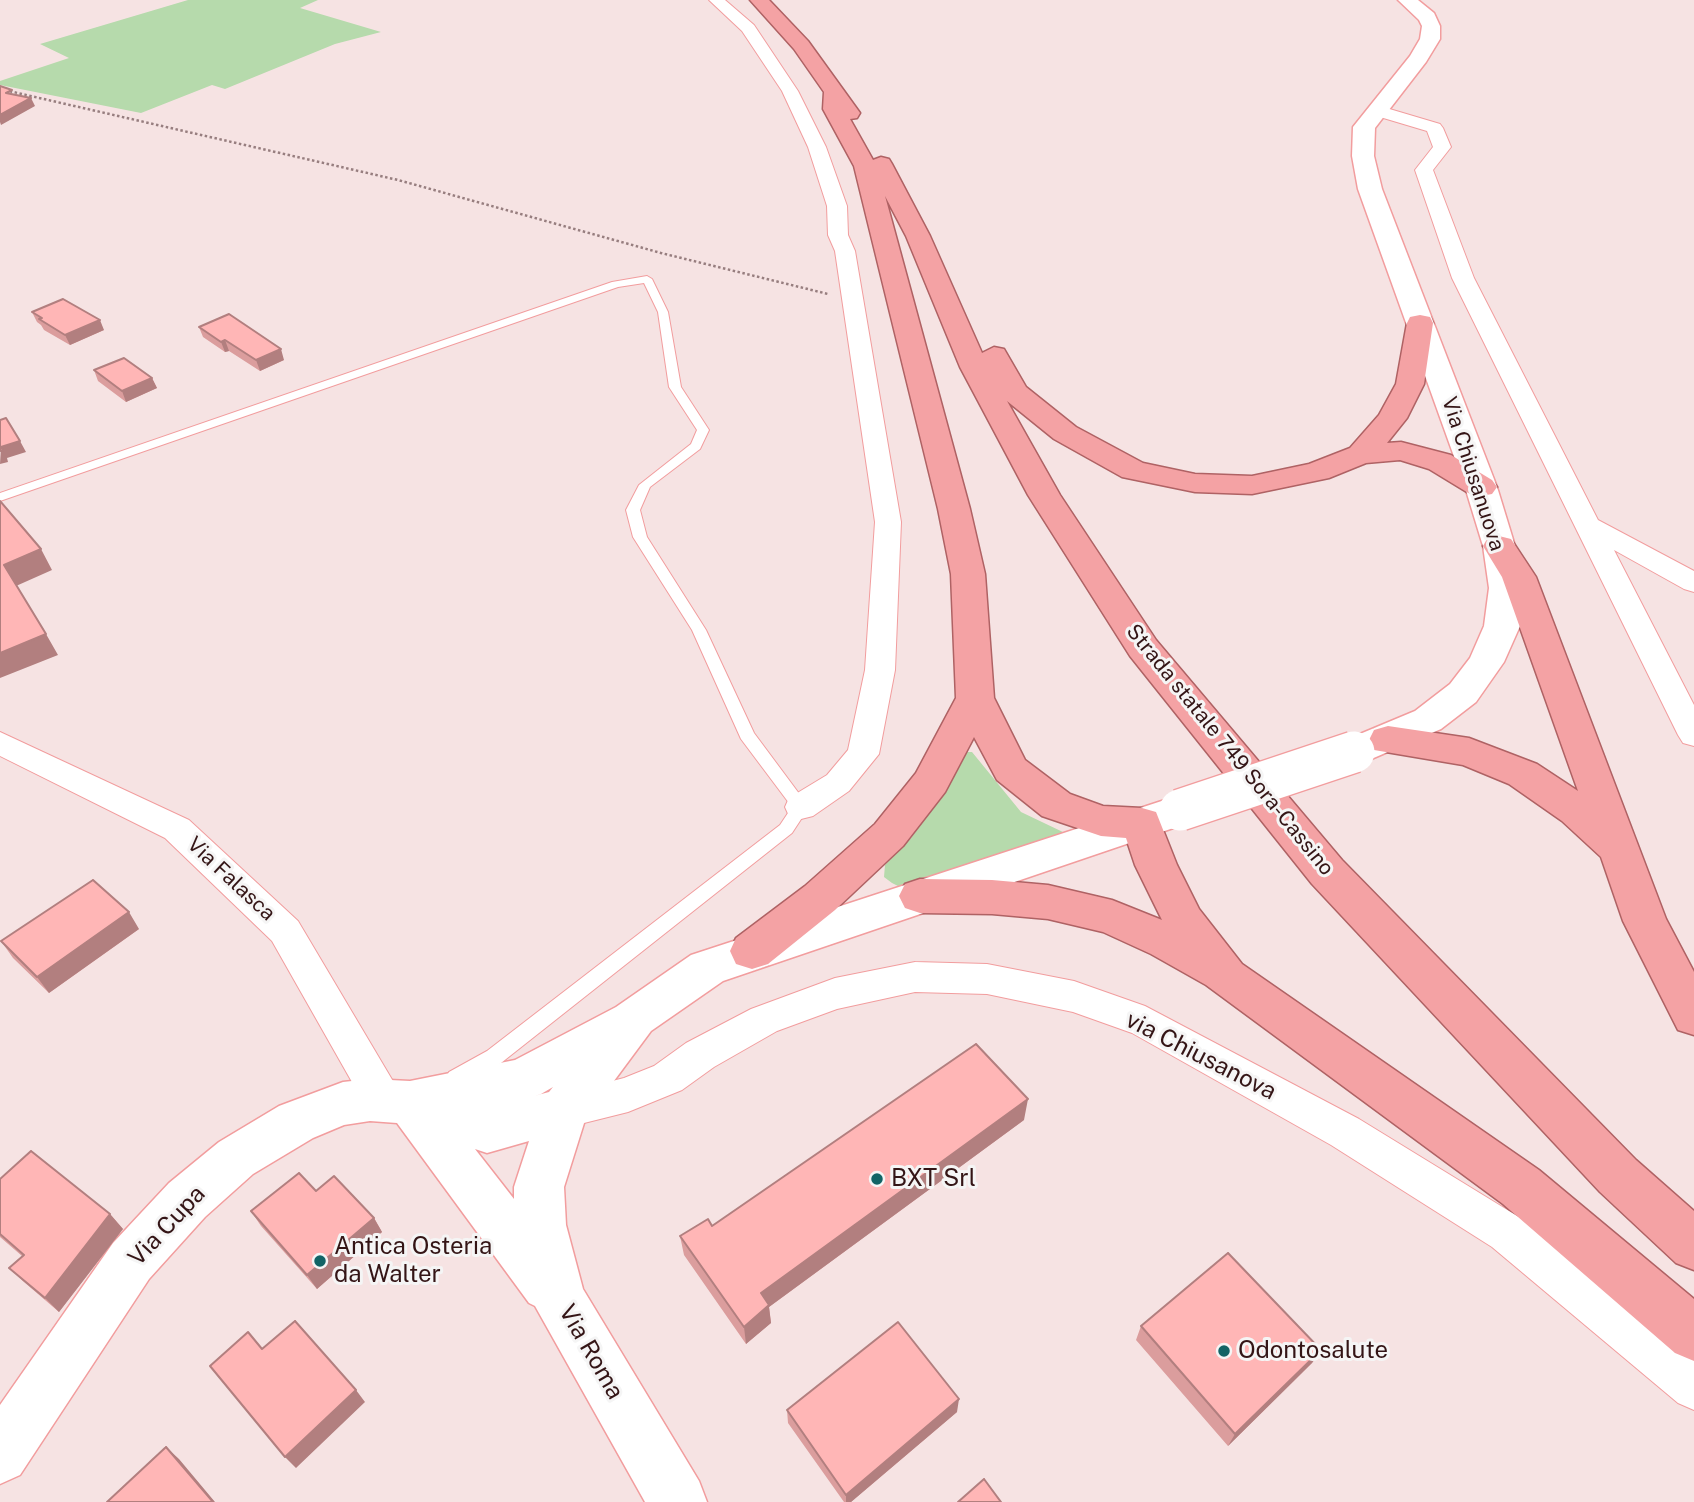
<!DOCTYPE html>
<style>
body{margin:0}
canvas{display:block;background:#f6e3e3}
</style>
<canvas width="1694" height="1502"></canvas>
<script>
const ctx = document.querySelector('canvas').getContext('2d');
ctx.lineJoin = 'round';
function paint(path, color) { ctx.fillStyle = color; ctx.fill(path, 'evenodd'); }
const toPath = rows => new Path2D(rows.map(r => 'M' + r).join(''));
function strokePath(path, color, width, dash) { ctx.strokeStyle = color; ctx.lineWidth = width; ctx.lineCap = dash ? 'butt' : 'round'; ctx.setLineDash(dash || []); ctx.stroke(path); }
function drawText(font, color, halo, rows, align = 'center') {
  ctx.font = font + ' "Public Sans",sans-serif'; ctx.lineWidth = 6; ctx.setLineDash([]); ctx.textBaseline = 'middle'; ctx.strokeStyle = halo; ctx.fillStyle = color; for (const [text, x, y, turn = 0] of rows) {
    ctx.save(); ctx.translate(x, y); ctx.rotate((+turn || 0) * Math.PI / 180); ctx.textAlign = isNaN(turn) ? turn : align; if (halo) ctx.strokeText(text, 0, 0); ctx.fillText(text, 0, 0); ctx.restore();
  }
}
paint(toPath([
 [188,0,318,0,300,8,381,32,335,44,225,89,212,85,141,113,0,85,0,81,69,58,40,44],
 [964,752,972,752,1021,812,1065,833,919,882,898,886,892,883,884,877,885,865,911,838,932,809]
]), '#b6daac');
const service = toPath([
 [647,276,652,279,668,312,681,387,709,430,700,449,650,487,640,510,647,537,706,630,754,733,809,807,792,833,501,1063,456,1087,449,1084,446,1078,449,1072,487,1051,780,825,792,807,741,739,692,630,633,537,626,510,639,485,691,444,697,430,669,387,658,312,644,283,618,287,0,501,0,493,612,282,647,276]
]);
const minor = toPath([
 [709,0,725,0,754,25,798,91,826,147,847,206,848,235,855,251,901,522,895,670,879,754,849,791,813,816,801,819,789,816,785,807,789,798,827,775,848,750,865,670,875,522,835,251,828,235,827,206,808,147,782,91,742,31,709,0],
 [1376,105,1440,124,1443,128,1451,147,1433,170,1474,278,1598,520,1694,571,1694,592,1684,589,1614,550,1694,705,1694,746,1683,743,1678,735,1452,278,1415,170,1433,147,1427,131,1370,114,1367,110,1376,105],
 [0,732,189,820,298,921,397,1088,403,1100,397,1112,383,1118,369,1112,272,941,165,838,0,756,0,732],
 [915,962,987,964,1074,981,1145,1006,1359,1119,1522,1219,1694,1358,1694,1410,1678,1403,1492,1247,1331,1145,1132,1033,1073,1012,987,994,915,992,837,1009,777,1031,714,1067,682,1090,628,1112,564,1128,550,1123,544,1110,550,1097,624,1078,654,1066,686,1043,751,1009,835,978,915,962]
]);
const tertiary = toPath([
 [1398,0,1418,0,1434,13,1440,26,1440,39,1426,62,1375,128,1374,156,1382,189,1497,487,1515,546,1523,588,1520,626,1504,662,1476,702,1441,729,1362,763,1348,759,1343,749,1348,739,1415,711,1450,684,1470,658,1484,626,1489,588,1483,546,1465,487,1358,189,1352,156,1353,127,1410,56,1420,39,1422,26,1419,20,1398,0],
 [1180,795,1194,799,1200,810,1194,821,723,981,651,1031,585,1120,564,1187,566,1225,583,1289,699,1481,707,1502,645,1502,535,1306,529,1303,397,1123,370,1121,344,1125,313,1138,253,1174,205,1217,149,1279,20,1475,0,1484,0,1405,113,1243,169,1183,219,1142,279,1106,343,1082,370,1079,410,1081,515,1060,616,1007,691,955,1180,795],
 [553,1087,549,1092,534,1096,541,1094,553,1087],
 [529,1141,514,1187,514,1199,475,1149,487,1153,529,1141]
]);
const trunk = toPath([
 [750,0,769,0,808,41,860,113,857,118,850,119,873,160,881,157,889,159,892,164,930,236,982,353,994,347,1004,349,1026,387,1076,427,1143,463,1195,474,1252,476,1309,464,1350,448,1379,415,1396,384,1407,323,1410,317,1420,315,1430,317,1433,323,1424,384,1407,418,1387,443,1401,442,1451,455,1492,480,1497,487,1492,494,1481,496,1470,494,1429,469,1400,460,1366,463,1329,478,1252,494,1195,492,1122,477,1054,439,1007,401,1060,495,1156,640,1342,860,1636,1160,1694,1211,1694,1270,1676,1263,1600,1192,1312,884,1130,656,1028,495,960,367,906,236,885,196,970,509,985,574,994,698,1025,760,1070,794,1103,806,1142,808,1156,812,1177,865,1199,909,1242,964,1539,1170,1694,1299,1694,1361,1675,1353,1503,1204,1206,985,1151,954,1103,932,1048,919,992,914,920,913,905,908,899,896,905,884,920,879,992,880,1048,885,1112,900,1162,920,1135,865,1126,838,1101,836,1042,816,997,780,974,737,945,792,903,846,835,910,768,964,752,969,736,964,730,951,736,938,805,886,875,824,916,773,956,698,951,574,938,509,854,166,823,109,824,92,794,49,750,0],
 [1499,536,1511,539,1536,577,1666,919,1694,972,1694,1035,1678,1030,1623,921,1601,857,1562,821,1509,784,1463,765,1374,750,1369,740,1374,730,1388,726,1469,738,1537,764,1578,791,1502,577,1483,546,1487,539,1499,536]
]);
strokePath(service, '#f29d9e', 2);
strokePath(minor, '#f29d9e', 2);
strokePath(tertiary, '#f29d9e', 3);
strokePath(trunk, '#af6264', 3);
strokePath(toPath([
 [0,89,398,180,661,253,828,294]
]), '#977e7f', 2.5, [2.5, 2.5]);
paint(service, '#fff');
paint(minor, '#fff');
paint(tertiary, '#fff');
paint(trunk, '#f4a2a4');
const tertiaryBridge = toPath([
 [1180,810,1354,752]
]);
strokePath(tertiaryBridge, '#f29d9e', 44, []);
strokePath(tertiaryBridge, '#fff', 41);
paint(toPath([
 [32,312,104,330,70,345,44,330,41,325,37,322],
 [199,327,284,360,260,371,229,351,225,352,203,337],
 [94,370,152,378,157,388,126,402,98,381],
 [139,929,49,993,13,958,1,941],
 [1024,1120,769,1307,771,1323,746,1344,684,1255,680,1236],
 [0,1179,110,1214,123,1229,59,1312,24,1282,9,1268,22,1256,0,1237],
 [251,1211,374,1218,382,1232,317,1289,261,1226],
 [1141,1326,1321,1350,1312,1363,1228,1446,1136,1340],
 [787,1410,957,1412,851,1502,844,1502,788,1423]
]), '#db9d9d');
paint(toPath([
 [31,98,35,106,1,125,0,122,0,115],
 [100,320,104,330,70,345,65,335],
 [225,340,229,351,225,352,221,342],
 [281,349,284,360,260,371,256,360],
 [152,378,157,388,126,402,122,391],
 [20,441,26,452,7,458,8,462,0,464,1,447],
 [41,549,52,570,16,586,4,565],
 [46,634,58,655,0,678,0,653],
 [129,912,139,929,49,993,37,977],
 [1028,1099,1024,1120,769,1307,771,1323,746,1344,744,1327,761,1293],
 [110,1214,123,1229,59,1312,45,1298],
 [374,1218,382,1232,317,1289,307,1275],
 [1321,1350,1312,1363,1228,1446,1235,1434],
 [356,1390,365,1402,296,1468,285,1457],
 [959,1399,957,1412,851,1502,846,1502,846,1495],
 [166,1447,179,1459,215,1502,213,1502]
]), '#b27f7f');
const building = toPath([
 [0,86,12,90,6,93,31,98,0,115,0,86],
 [63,299,100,320,65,335,39,319,42,318,32,312,63,299],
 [229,314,281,349,256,360,225,340,221,342,199,327,229,314],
 [124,358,152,378,122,391,94,370,124,358],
 [6,418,20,441,1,447,3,450,0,451,0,420,6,418],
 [0,501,41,549,4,565,46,634,0,653,0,501],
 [93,880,129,912,37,977,1,941,93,880],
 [976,1044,1028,1099,761,1293,769,1305,744,1327,680,1236,708,1219,712,1226,976,1044],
 [31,1151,110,1214,45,1298,9,1268,24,1255,0,1234,0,1179,31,1151],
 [299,1173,316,1191,334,1176,374,1218,307,1275,251,1211,299,1173],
 [1228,1253,1321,1350,1235,1434,1141,1326,1228,1253],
 [295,1321,356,1390,285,1457,210,1366,248,1332,262,1349,295,1321],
 [898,1322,959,1399,846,1495,787,1410,898,1322],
 [166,1447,213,1502,107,1502,166,1447],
 [984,1479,1001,1502,958,1502,984,1479]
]);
paint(building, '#ffb6b6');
strokePath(building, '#b27f7f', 2);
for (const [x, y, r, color] of [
 [877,1179,7,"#126365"],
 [320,1261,7,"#126365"],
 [1224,1351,7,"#126365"]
]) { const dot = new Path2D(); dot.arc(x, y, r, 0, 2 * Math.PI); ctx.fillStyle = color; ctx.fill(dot); strokePath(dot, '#f5f5f5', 2.5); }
drawText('21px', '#341516', '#f5f5f5', [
 ["Via Chiusanuova",1473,474,72],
 ["Strada statale 749 Sora-Cassino",1230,750,51],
 ["Via Falasca",231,879,43]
]);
drawText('24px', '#341516', '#f5f5f5', [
 ["via Chiusanova",1201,1056,27],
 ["Via Cupa",167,1226,-47],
 ["Via Roma",591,1352,60]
]);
drawText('24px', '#341516', '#f5f5f5', [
 ["BXT Srl",891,1179],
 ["Antica Osteria",334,1247],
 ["da Walter",334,1275],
 ["Odontosalute",1238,1351]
], 'left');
</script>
